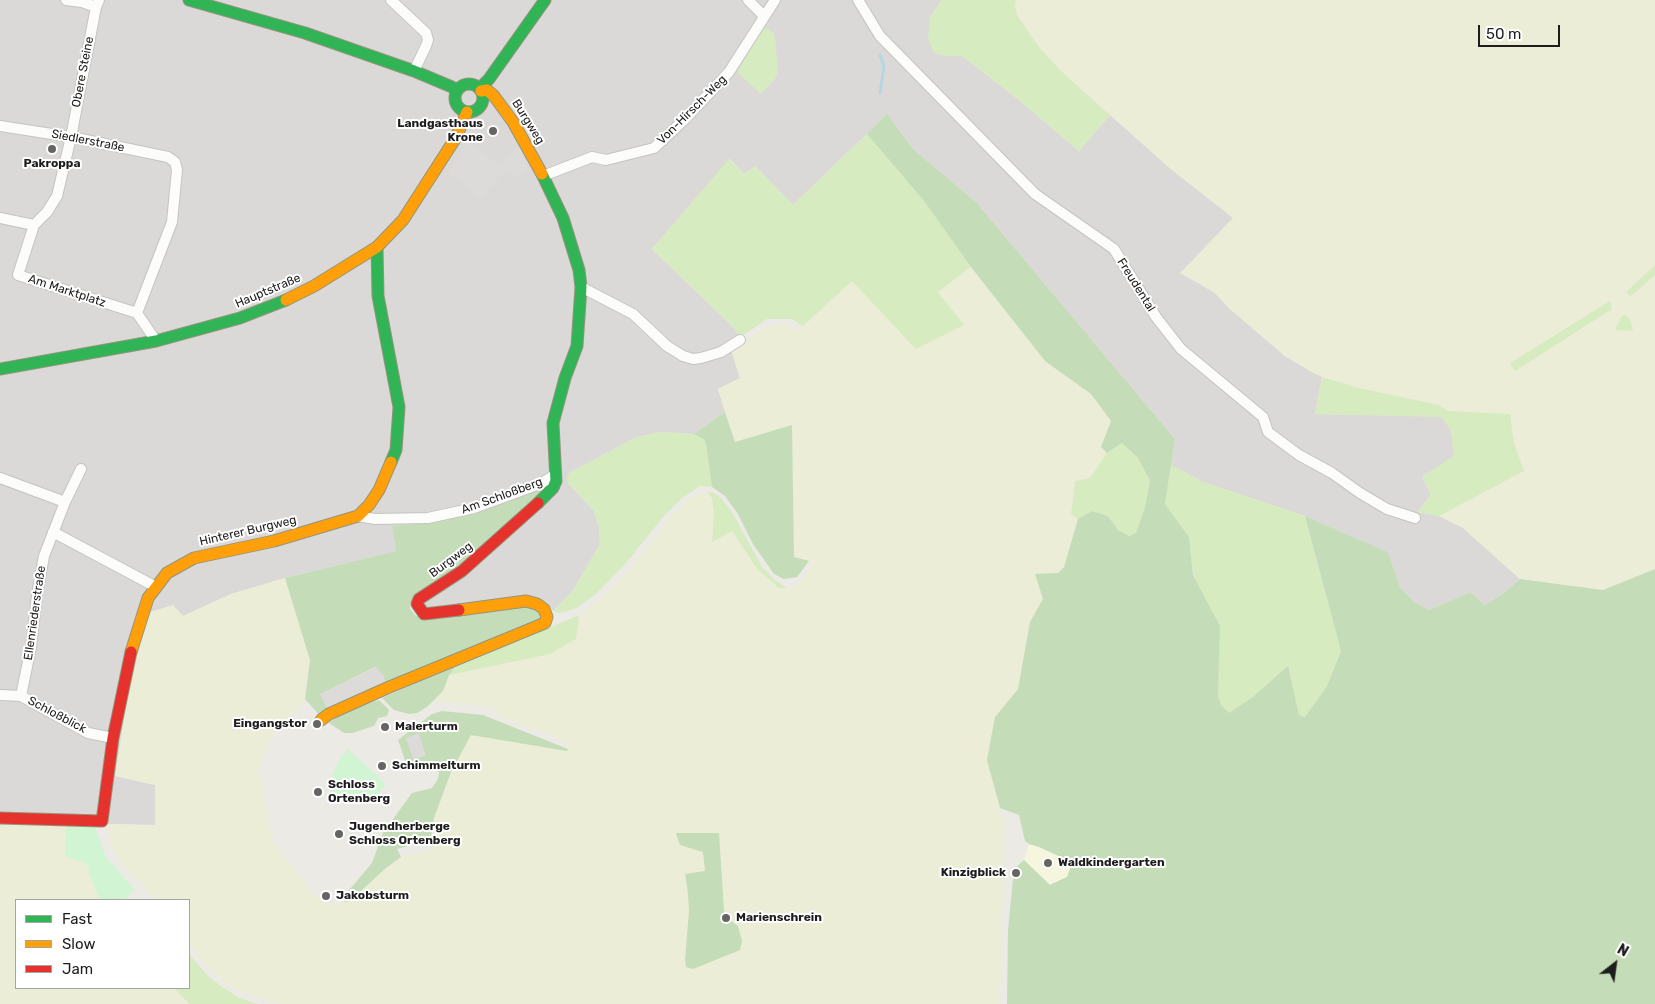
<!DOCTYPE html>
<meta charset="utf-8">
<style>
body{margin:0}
#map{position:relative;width:1655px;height:1004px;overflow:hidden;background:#eceae5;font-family:Rubik,sans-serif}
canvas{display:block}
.legend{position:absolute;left:15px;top:899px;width:175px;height:90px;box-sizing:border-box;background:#fff;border:1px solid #a5a5a5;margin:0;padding:6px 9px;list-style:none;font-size:15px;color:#1d1d1d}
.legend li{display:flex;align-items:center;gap:10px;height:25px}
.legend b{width:25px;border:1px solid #a5a5a5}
.north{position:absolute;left:1590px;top:939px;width:50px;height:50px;-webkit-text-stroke:4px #fff;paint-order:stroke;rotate:30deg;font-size:14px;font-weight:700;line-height:20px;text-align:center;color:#1d1d1d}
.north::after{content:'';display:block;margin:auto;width:18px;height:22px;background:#1d1d1d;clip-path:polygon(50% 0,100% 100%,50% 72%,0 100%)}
.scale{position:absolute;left:1478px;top:25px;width:82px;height:22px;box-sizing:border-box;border:2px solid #1d1d1d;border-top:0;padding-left:6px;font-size:15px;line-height:18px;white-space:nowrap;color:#1d1d1d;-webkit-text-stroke:4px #fff;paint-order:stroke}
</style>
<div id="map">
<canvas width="1655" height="1004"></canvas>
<ul class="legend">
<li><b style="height:6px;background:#30b455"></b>Fast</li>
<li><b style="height:6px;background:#ff9f0a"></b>Slow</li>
<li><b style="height:6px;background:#e5322d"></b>Jam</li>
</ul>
<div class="north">N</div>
<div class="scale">50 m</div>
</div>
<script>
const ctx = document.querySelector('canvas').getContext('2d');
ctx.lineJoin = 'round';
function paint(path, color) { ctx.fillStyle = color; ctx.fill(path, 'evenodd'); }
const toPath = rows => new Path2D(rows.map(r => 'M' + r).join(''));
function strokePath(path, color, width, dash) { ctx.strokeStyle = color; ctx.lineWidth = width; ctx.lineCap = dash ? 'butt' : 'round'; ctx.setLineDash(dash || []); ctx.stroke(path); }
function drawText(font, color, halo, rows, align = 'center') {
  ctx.font = font + ' Rubik,sans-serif'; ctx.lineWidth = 4; ctx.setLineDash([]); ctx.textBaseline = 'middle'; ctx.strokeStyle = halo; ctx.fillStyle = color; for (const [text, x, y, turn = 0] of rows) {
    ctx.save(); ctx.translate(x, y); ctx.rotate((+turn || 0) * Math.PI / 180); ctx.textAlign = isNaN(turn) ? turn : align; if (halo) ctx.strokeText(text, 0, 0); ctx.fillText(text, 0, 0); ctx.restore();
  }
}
paint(toPath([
 [0,0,91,0,103,2,104,0,942,0,930,17,945,56,962,56,1014,96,1079,151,1110,115,1172,170,1234,218,1202,285,1215,293,1230,309,1285,356,1322,377,1315,414,1442,416,1451,431,1455,456,1422,477,1431,494,1418,512,1439,516,1463,528,1520,579,1505,592,1485,605,1470,592,1429,610,1413,601,1400,587,1388,552,1305,516,1203,482,1171,465,1175,439,976,202,913,149,887,113,867,134,793,205,755,166,744,174,730,159,652,249,732,326,741,337,732,352,740,378,718,389,725,412,694,434,661,432,637,437,569,473,568,483,594,511,599,527,600,544,573,591,553,611,547,602,529,599,430,610,424,606,420,595,526,493,479,512,433,522,392,526,396,551,285,578,231,594,183,616,115,776,155,785,155,825,108,824,0,824]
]), '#dbd9d7');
paint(toPath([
 [1029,844,1039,847,1063,858,1072,866,1067,877,1049,885,1024,860]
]), '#f6f6df');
paint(toPath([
 [1016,0,1655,0,1655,265,1626,292,1630,297,1655,275,1655,569,1603,590,1520,579,1463,528,1439,516,1524,471,1514,443,1510,414,1448,411,1439,405,1359,388,1315,374,1285,356,1230,309,1215,293,1180,273,1233,218,1172,170,1061,71,1039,47,1017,15,1015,6],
 [971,267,1045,361,1091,394,1111,421,1102,447,1107,453,1090,478,1071,514,1078,519,1064,567,1058,573,1030,622,1018,689,995,717,999,815,1005,817,1000,1004,283,1004,255,997,238,990,224,982,201,959,189,943,189,900,156,900,121,862,111,847,108,824,155,825,155,785,115,776,132,667,147,613,173,605,183,616,231,594,285,578,310,660,304,702,273,734,259,767,272,841,314,895,325,903,332,905,350,901,386,868,401,857,429,851,434,818,451,772,471,734,567,751,569,743,500,716,496,708,462,703,433,702,443,691,449,675,550,654,576,639,579,615,604,596,631,568,672,515,690,497,707,492,712,498,714,514,712,542,731,531,758,570,780,588,792,587,798,584,805,577,814,563,794,558,792,425,735,442,718,389,740,378,731,350,765,327,786,324,798,330,852,281,964,325,938,292],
 [0,824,66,824,65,854,66,857,86,863,89,867,89,875,100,900,16,900,16,988,174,988,189,1004,0,1004]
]), '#ebedd7');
paint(toPath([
 [942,0,1016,0,1015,6,1017,15,1039,47,1061,71,1110,115,1079,151,1014,96,962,56,945,56,933,52,928,38,930,17],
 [763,29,768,29,773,33,775,37,778,72,775,79,761,94,737,72],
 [867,134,924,201,971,267,938,292,964,325,916,349,852,281,803,326,792,319,767,319,741,337,732,326,652,249,729,159,744,174,755,166,793,205],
 [1655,265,1655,275,1630,297,1626,292],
 [1610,301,1612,309,1515,371,1510,363],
 [1625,315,1630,319,1633,331,1615,330,1621,317],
 [1322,377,1359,388,1439,405,1448,411,1510,414,1514,443,1524,471,1439,516,1418,512,1431,494,1422,477,1454,456,1451,431,1442,417,1315,414],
 [661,432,694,434,704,439,706,444,712,487,700,486,682,498,665,515,625,564,596,594,578,607,568,611,559,613,553,611,573,591,600,544,599,527,594,511,568,483,567,478,569,473,637,437],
 [1122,443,1138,458,1150,481,1145,507,1136,533,1129,536,1118,530,1108,516,1092,511,1078,519,1071,514,1075,481,1090,478,1107,453],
 [1171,465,1203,482,1305,516,1341,651,1327,686,1305,717,1253,697,1229,714,1222,706,1218,697,1220,626,1193,575,1189,537,1165,504],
 [707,492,714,493,722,499,732,512,762,567,775,580,787,588,779,588,758,570,732,531,712,542,714,514,712,498],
 [579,615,576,639,550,654,449,675,457,664,526,638],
 [189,954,208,976,222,987,238,997,258,1004,189,1004,174,988,189,988]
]), '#d7ebc1');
paint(toPath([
 [887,113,913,149,976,202,1175,439,1165,504,1189,537,1193,575,1220,626,1218,697,1222,706,1229,713,1253,697,1288,666,1299,715,1305,717,1327,686,1341,651,1305,516,1388,552,1400,587,1413,601,1429,610,1470,592,1485,605,1505,592,1520,579,1603,590,1655,569,1655,1004,1007,1004,1008,930,1014,869,1024,860,1050,885,1067,877,1071,866,1063,858,1039,847,1029,844,1025,841,1019,815,1000,808,987,760,995,717,1018,689,1030,622,1043,599,1035,574,1058,573,1064,567,1078,519,1092,511,1108,516,1118,530,1129,536,1136,533,1145,507,1150,481,1138,458,1122,443,1107,453,1101,447,1111,421,1091,394,1045,361,971,267,924,201,867,134],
 [725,412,735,442,792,425,794,557,809,561,797,577,784,579,774,574,753,544,738,514,725,496,712,487,706,444,704,439,694,434],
 [549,484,458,569,413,599,410,604,410,609,416,616,530,606,541,615,540,620,385,683,383,675,375,667,321,694,328,711,321,717,305,699,310,660,285,578,396,551,392,526,433,522,479,512],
 [457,664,449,675,443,691,427,707,417,713,409,714,394,710,382,698],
 [379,700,389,710,387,716,378,718,374,726,352,733,344,733,329,723,345,711],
 [442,711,483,715,568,749,567,751,471,735,451,772,434,818,431,838,419,841,412,845,397,849,401,857,386,868,350,901,344,902,345,895,372,863,383,833,412,793,432,788,438,779,439,772,421,764,406,763,398,740,432,714],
 [676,833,719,833,724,911,726,917,738,926,742,941,740,950,693,969,686,967,685,960,689,911,688,893,685,874,705,871,703,852,680,845]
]), '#c4dcb8');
paint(toPath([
 [348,749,386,784,372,803,348,802,331,797,333,773,339,760],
 [66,824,94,824,106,857,134,889,125,900,100,900,89,874,89,867,86,863,66,857,65,854]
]), '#d1f4d2');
paint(toPath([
 [467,141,500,165,519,145,531,165,516,177,507,169,481,198,448,173],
 [376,667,383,675,385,683,328,711,320,694],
 [419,733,426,756,413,759,406,738]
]), '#dcdbd9');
strokePath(toPath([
 [880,55,884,66,880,93]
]), '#b6d6e1', 3);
const street = toPath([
 [66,0,82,2,96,7],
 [391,0,426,33,428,40,426,46,414,71],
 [748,0,764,16],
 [858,0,880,36,1035,194,1114,249,1156,317,1181,349,1263,417,1268,432,1299,455,1332,473,1360,493,1387,509,1415,518],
 [0,126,71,137,168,157,175,162,177,170,172,222,137,313],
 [543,176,592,157,606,160,654,148,686,118,729,72,775,0],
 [0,218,34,225,18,275,137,313,156,341],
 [34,225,47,212,57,196,71,137,96,7,99,0],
 [581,287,633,314,667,346,683,356,693,359,701,358,721,352,740,340],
 [0,478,65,502],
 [358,516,375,519,428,518,474,508,542,483,556,474],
 [53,532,156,587],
 [0,695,21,696,88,733,113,738],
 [21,696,31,647,37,595,44,556,65,502,81,469]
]);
const fast = toPath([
 [189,0,305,33,414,71,452,87,457,91],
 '455 98a14 14 0 1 1 28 0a14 14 0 1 1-28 0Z',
 [480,88,489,79,545,0],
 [377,247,378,296,399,407,396,450,391,462],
 [0,369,156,341,240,318,286,300],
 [538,503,553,488,556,481,553,423,565,378,577,346,581,287,579,270,563,218,542,174]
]);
const slow = toPath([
 [481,91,487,90,494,96,513,122,542,174],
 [286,300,314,286,377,247,403,220,455,139,467,112],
 [131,652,148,598,167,573,194,558,274,541,358,516,369,505,379,490,391,462],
 [321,720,329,714,387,688,545,623,547,617,544,609,537,604,526,601,459,610]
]);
const jam = toPath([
 [459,610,424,614,417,604,419,599,462,571,538,503],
 [0,818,102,821,113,738,131,652]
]);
strokePath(street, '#c4c4c1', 12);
strokePath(fast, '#93957c', 13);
strokePath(slow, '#93957c', 13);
strokePath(jam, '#93957c', 13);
strokePath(street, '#fcfcfb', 10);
strokePath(fast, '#30b455', 11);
strokePath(slow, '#ff9f0a', 11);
strokePath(jam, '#e5322d', 11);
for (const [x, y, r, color] of [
 [493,131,5,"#656563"],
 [52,149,5,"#656563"],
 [317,724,5,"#656563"],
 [385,727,5,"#656563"],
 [382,766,5,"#656563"],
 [318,792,5,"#656563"],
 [339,834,5,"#656563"],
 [1048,863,5,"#656563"],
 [1016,873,5,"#656563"],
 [326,896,5,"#656563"],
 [726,918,5,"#656563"]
]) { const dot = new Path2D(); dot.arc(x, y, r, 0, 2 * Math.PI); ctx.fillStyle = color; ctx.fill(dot); strokePath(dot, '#fff', 2); }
drawText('12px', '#1d1d1d', '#fff', [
 ["Obere Steine",83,72,-79],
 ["Von-Hirsch-Weg",692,110,-45],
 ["Burgweg",528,122,58],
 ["Siedlerstraße",88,141,11],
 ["Freudental",1136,285,58],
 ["Am Marktplatz",67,291,18],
 ["Hauptstraße",268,291,-23],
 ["Am Schloßberg",502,496,-20],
 ["Hinterer Burgweg",248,531,-13],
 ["Burgweg",451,560,-37],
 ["Ellenriederstraße",35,613,-82],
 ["Schloßblick",57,715,28]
]);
drawText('bold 12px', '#1d1d1d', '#fff', [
 ["Landgasthaus",483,124,"right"],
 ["Krone",483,138,"right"],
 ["Pakroppa",52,164,"center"],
 ["Eingangstor",307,724,"right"],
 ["Malerturm",395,727],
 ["Schimmelturm",392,766],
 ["Schloss",328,785],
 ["Ortenberg",328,799],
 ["Jugendherberge",349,827],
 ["Schloss Ortenberg",349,841],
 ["Waldkindergarten",1058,863],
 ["Kinzigblick",1006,873,"right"],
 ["Jakobsturm",336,896],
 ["Marienschrein",736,918]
], 'left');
</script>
